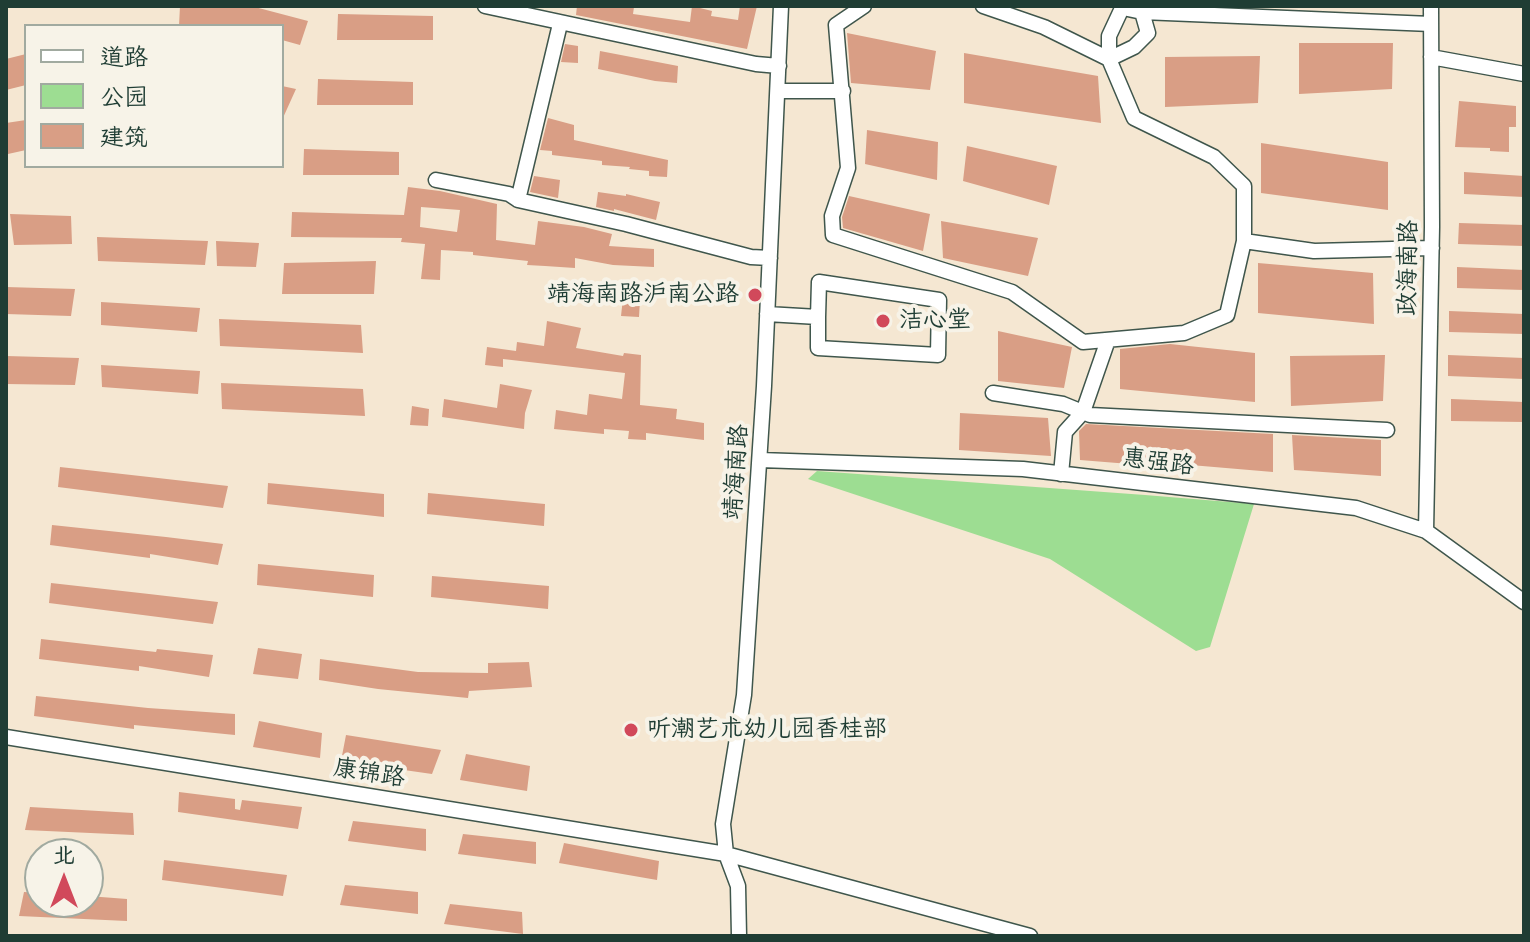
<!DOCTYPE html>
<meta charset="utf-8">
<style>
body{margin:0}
#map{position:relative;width:1530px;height:942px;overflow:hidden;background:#f5e7d2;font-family:"Balsamiq Sans","LXGW WenKai TC",sans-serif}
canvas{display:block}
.frame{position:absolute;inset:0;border:8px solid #1f3d34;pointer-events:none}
.legend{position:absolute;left:24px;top:24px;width:260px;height:144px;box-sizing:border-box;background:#f7f3e8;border:2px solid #a1aaa0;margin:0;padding:10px 14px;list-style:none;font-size:24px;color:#1f3d34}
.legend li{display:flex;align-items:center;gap:16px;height:40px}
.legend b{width:40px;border:2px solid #a1aaa0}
.north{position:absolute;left:24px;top:838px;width:80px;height:80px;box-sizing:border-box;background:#f7f3e8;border:2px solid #a1aaa0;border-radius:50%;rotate:0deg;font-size:22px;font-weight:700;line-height:32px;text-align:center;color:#1f3d34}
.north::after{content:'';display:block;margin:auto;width:28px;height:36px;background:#d1495b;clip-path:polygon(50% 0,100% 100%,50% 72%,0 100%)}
</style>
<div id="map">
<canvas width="1530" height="942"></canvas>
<div class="frame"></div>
<ul class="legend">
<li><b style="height:10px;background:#fff"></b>道路</li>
<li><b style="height:22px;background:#9ddd92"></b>公园</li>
<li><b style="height:22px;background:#d99e85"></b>建筑</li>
</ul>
<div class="north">北</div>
</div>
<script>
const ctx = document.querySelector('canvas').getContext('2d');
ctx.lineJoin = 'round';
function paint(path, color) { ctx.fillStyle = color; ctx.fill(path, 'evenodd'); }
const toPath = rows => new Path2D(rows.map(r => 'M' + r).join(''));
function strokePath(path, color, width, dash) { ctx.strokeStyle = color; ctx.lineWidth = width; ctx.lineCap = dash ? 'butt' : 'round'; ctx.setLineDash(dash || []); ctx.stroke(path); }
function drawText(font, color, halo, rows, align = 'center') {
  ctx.font = font + ' "Balsamiq Sans","LXGW WenKai TC",sans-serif'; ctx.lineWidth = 8; ctx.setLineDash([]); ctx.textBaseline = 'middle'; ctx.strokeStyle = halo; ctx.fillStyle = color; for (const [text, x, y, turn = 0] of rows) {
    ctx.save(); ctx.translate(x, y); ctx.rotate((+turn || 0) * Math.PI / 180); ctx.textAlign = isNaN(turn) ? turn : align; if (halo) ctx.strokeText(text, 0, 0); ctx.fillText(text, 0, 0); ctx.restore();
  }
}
paint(toPath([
 [817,471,1145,495,1254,504,1210,647,1196,651,1050,559,808,479]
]), '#9ddd92');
paint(toPath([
 [180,6,251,6,308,21,300,45,282,40,282,26,179,26],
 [577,6,628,6,634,7,633,14,690,22,692,6,712,11,711,16,738,20,740,6,757,6,747,49,576,15],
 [338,14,433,16,433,40,337,40],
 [847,33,936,51,930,90,851,83],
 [1299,43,1393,43,1392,89,1299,94],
 [565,44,578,46,578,63,561,62],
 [600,51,678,66,677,83,655,81,598,69],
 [964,53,1098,76,1101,123,964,103],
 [26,54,26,85,6,90,6,59],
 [1260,56,1258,103,1165,107,1165,57],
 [318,79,413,82,413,105,317,105],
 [282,86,296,89,282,120],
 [1459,101,1516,106,1516,127,1509,127,1509,152,1490,151,1490,148,1455,147],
 [548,118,574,125,574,140,668,160,667,177,649,176,649,171,629,169,630,167,602,165,602,161,552,155,552,151,540,150],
 [26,120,26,150,8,154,6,123],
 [867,130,938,142,937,180,865,164],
 [1261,143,1388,162,1388,210,1261,193],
 [967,146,1057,166,1049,205,963,181],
 [304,149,399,152,399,175,303,175],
 [1464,172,1524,176,1524,197,1464,194],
 [534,176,560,180,558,198,530,192],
 [408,187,440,191,497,204,496,240,535,245,538,221,584,227,612,234,609,246,654,249,654,267,613,265,575,258,575,268,545,266,527,265,528,261,473,255,473,252,441,250,440,280,421,279,425,244,401,242,402,238,291,237,292,212,404,215],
 [421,207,460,210,457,232,420,227],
 [598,192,626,196,626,194,660,202,656,220,614,209,614,211,596,207],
 [849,196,930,214,923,251,843,228,842,217],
 [10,214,71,216,72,244,14,245],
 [941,221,1038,238,1028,276,943,258],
 [1459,223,1524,225,1524,246,1458,244],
 [97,237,208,241,205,265,98,261],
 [216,241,259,243,256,267,217,266],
 [376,261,374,294,282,294,284,263],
 [1258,263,1373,273,1374,324,1258,313],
 [1457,267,1524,270,1524,290,1457,288],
 [6,287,75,289,71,316,6,314],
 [623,298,640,300,639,317,621,316],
 [101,302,200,308,197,332,101,325],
 [1449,311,1524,314,1524,334,1449,332],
 [219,319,361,325,363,353,220,346],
 [547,321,581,328,576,348,623,356,624,353,641,355,640,405,677,409,676,419,704,423,704,440,646,433,646,440,628,439,629,431,604,429,604,434,554,429,556,410,587,415,589,394,622,399,625,373,503,359,503,367,485,365,487,347,516,351,517,342,544,346],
 [998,331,1072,347,1064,388,998,381],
 [1170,344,1255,353,1255,402,1120,389,1120,349],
 [1385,355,1383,401,1291,406,1290,356],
 [1448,355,1524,358,1524,379,1448,376],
 [6,356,79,358,75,385,6,384],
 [101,365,200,371,198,394,102,387],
 [221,383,363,389,365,416,222,409],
 [500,384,532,390,525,413,524,429,442,417,444,399,497,408],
 [1451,399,1524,402,1524,422,1451,421],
 [412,406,429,409,428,426,410,425],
 [960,413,1048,418,1051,456,959,450],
 [1086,424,1273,434,1273,472,1167,463,1167,467,1080,460,1079,431],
 [1292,435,1381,440,1381,476,1294,470],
 [60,467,158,478,228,486,223,508,58,487],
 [268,483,384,494,384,517,267,504],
 [428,493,545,504,544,526,427,514],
 [52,525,166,537,223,544,218,565,150,554,150,558,50,545],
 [258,564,374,575,373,597,257,585],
 [432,576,549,586,548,609,431,597],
 [51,583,149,594,218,602,213,624,49,603],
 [41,639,156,652,157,649,213,655,209,677,139,666,139,671,39,659],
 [258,648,302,654,298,679,253,674],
 [320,659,418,672,488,673,488,663,529,662,532,687,469,691,468,698,378,689,319,680],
 [36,696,148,708,235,714,235,735,134,725,134,729,34,716],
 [259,721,322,733,320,758,253,747],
 [346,735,441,750,432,774,341,761],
 [466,754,530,766,527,791,460,780],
 [179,792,235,799,235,809,240,810,242,800,302,807,298,829,178,812],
 [30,807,133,813,134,835,25,830],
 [353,821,426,829,426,851,348,841],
 [463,834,536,842,536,864,458,854],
 [564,843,659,861,657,880,559,863],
 [164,860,287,875,283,896,162,880],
 [345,885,418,892,418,914,340,905],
 [24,892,40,893,40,902,88,902,88,896,127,899,127,921,19,916],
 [450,904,522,912,523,934,444,924]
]), '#d99e85');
const minor = toPath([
 [485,6,756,64,779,66],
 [864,6,836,25,848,168,832,216,833,235,1012,292,1083,342,1184,333,1227,315,1244,241,1244,186,1214,157,1134,118,1109,59,1044,27,983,6],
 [1123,8,1142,12,1148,33,1134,47,1109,59,1109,36,1123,6],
 [1142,12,1431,24],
 [1431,57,1524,74],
 [778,91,843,91],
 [436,180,509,194,518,200,626,224,751,257,770,258],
 [518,200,560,24],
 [1244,241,1314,251,1432,248],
 [767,314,818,317,818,348,938,355,939,300,819,282,818,317],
 [993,393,1063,404,1090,415,1387,430],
 [760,460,1023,469,1356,508,1426,531,1524,602],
 [1061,474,1065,432,1083,412,1108,340],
 [1426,531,1432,227,1431,6],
 [6,737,726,854,1030,936],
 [739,936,738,886,726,854,723,824,744,695,764,386,781,6]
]);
strokePath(minor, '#3f564c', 17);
strokePath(minor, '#fff', 14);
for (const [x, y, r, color] of [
 [755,295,8,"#d1495b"],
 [883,321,8,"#d1495b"],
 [631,730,8,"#d1495b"]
]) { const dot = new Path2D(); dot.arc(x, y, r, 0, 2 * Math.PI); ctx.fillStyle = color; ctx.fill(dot); strokePath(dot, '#f7f3e8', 3); }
drawText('24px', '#1f3d34', '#f7f3e8', [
 ["政海南路",1409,268,-89],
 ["惠强路",1158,463,7],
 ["靖海南路",737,472,-86],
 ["康锦路",369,774,9]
]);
drawText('24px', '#1f3d34', '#f7f3e8', [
 ["靖海南路沪南公路",739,295,"right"],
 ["洁心堂",899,321],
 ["听潮艺术幼儿园香桂部",647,730]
], 'left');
</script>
